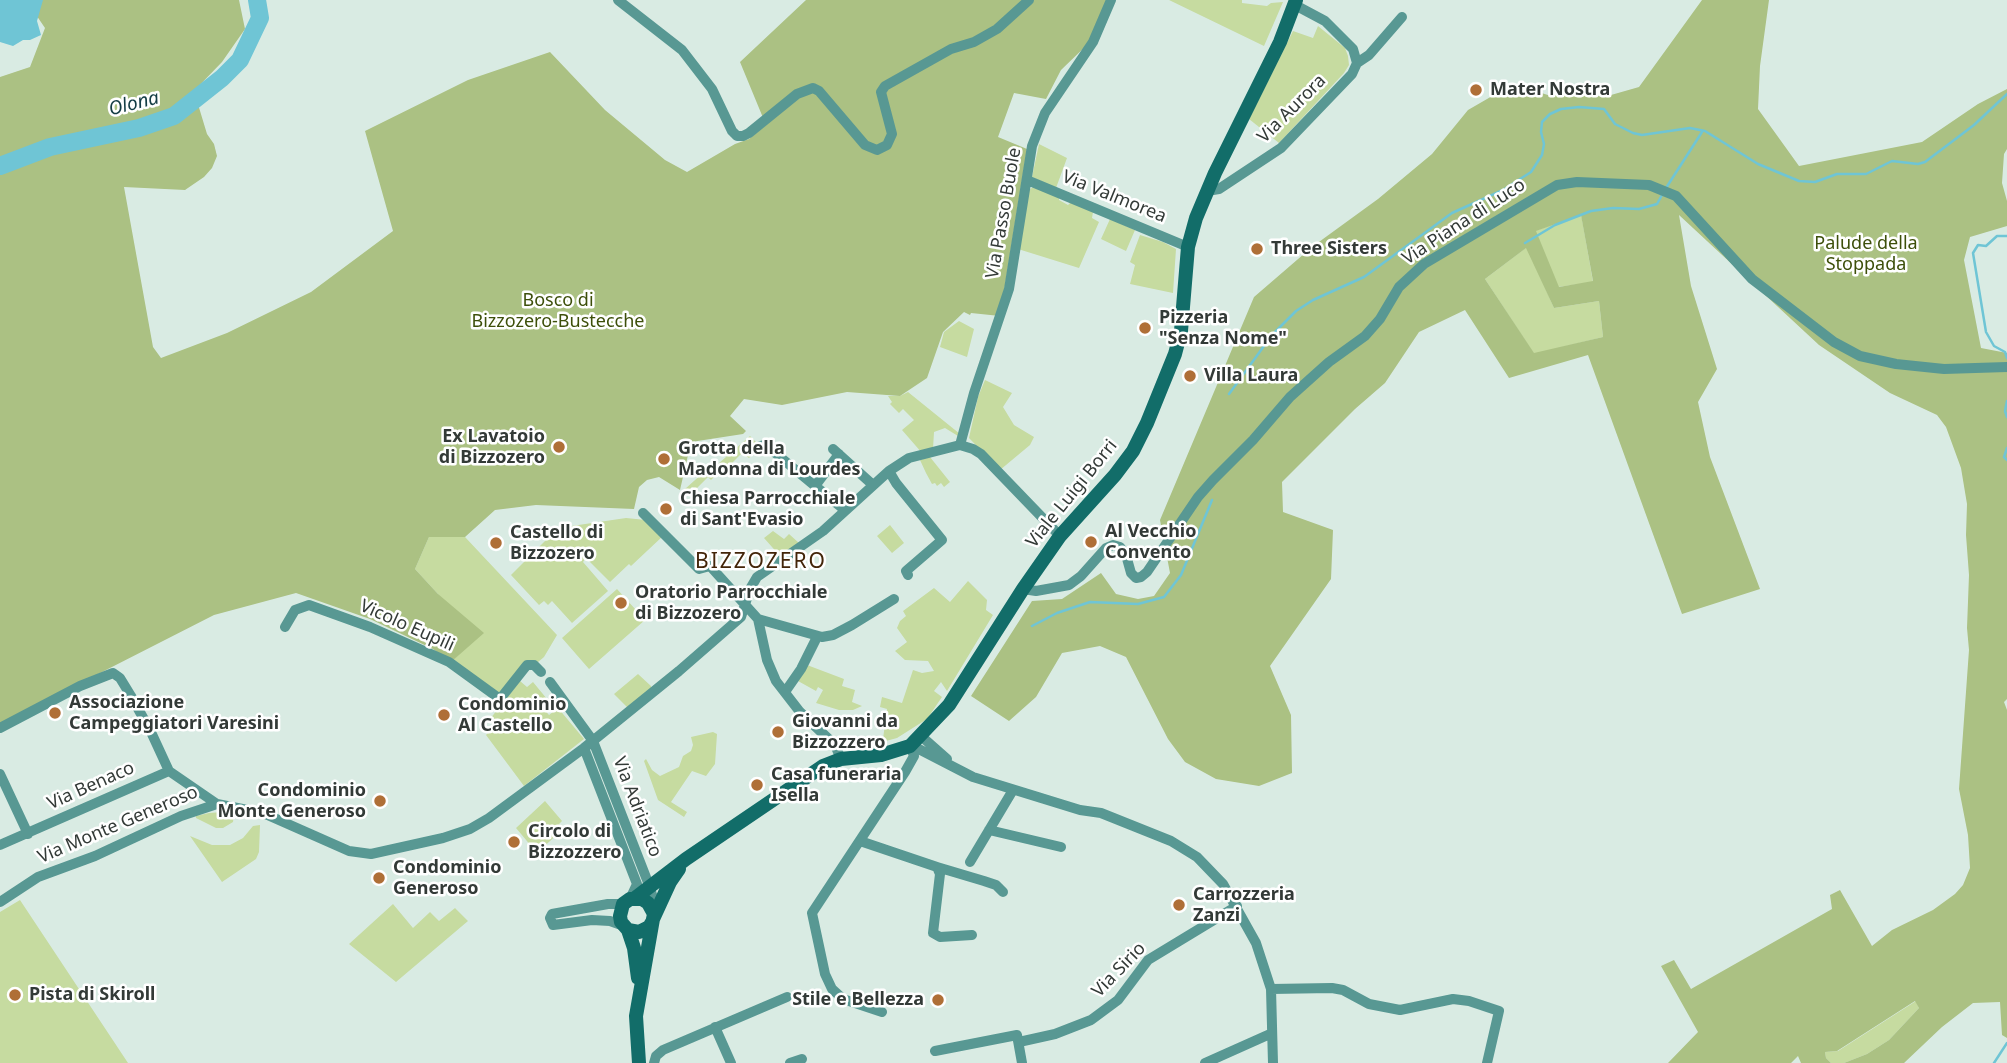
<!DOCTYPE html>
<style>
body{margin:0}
canvas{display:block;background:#d9ebe3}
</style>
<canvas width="2007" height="1063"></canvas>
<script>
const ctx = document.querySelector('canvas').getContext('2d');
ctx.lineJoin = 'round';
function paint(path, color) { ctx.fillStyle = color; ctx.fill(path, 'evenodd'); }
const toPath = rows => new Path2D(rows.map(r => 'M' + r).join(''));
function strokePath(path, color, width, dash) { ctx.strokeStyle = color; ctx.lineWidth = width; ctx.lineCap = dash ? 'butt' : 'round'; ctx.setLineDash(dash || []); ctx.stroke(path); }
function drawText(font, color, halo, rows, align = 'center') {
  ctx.font = font + ' "Noto Sans",sans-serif'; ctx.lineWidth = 5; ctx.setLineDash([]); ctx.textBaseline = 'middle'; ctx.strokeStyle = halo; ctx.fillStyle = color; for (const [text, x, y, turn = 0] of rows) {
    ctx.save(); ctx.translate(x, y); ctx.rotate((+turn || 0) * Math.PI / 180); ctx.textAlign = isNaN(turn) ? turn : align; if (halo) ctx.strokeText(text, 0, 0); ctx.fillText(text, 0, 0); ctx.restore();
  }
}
paint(toPath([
 [1169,0,1242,0,1242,3,1267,6,1271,3,1283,2,1264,46],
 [1318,26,1345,48,1348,56,1349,65,1344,73,1279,143,1249,119,1293,31,1313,38],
 [1039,144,1067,158,1056,188,1032,177],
 [1033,187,1059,197,1059,200,1068,205,1071,202,1093,212,1092,218,1099,222,1079,268,1018,249,1029,190],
 [1581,214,1593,282,1558,287,1535,231],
 [1110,219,1135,230,1126,251,1101,239],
 [1140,235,1163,242,1176,249,1173,293,1130,284,1135,265,1130,262],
 [1527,247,1554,308,1599,301,1603,337,1534,354,1485,279],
 [959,321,974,329,967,357,940,347,944,332],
 [985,380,1012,393,1003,407,1014,425,1034,437,1030,445,1000,470,969,438,978,397],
 [908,392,960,434,958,436,945,428,934,432,933,449,922,453,902,430,914,420,903,409,899,413,890,404,892,402,888,396,900,396],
 [750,436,760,446,749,458,742,453,721,474,719,472,711,480,708,477,695,490,692,487,688,491,685,489,704,472,704,467,718,464],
 [930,457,950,482,944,487,941,483,937,486,935,483,932,484,926,473,920,460],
 [626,518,646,520,663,536,631,566,629,564,610,582,586,558,583,562,608,591,572,623,552,601,548,605,544,601,539,605,511,575,558,528],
 [890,525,904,543,892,553,877,536],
 [773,531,784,539,789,534,799,543,780,556,764,538],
 [429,537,465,537,557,635,544,657,499,695,451,662,460,653,438,594,415,569],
 [968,581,987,600,986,610,993,615,947,691,941,682,934,691,942,697,927,719,897,738,871,745,872,740,883,739,887,709,880,707,882,697,902,703,913,670,922,673,934,671,928,661,905,660,895,651,907,642,897,628,900,621,906,616,903,611,934,588,950,602],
 [617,589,645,620,589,669,562,638],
 [807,665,844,679,842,686,855,690,852,702,862,706,853,710,839,710,816,703,823,690,818,687,816,691,798,681],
 [638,674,651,686,651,691,628,708,614,694],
 [520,681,527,687,533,682,547,699,541,706,549,715,558,708,584,739,524,786,486,735,495,725,490,719],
 [713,732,717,734,715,764,706,776,692,771,671,802,687,812,684,817,658,800,644,761,646,759,652,770,660,776,679,767,683,756,691,751,693,745,691,737],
 [545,801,562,821,559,824,563,829,537,853,516,828],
 [223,812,234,814,233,822,223,828,216,828,196,818,196,816,209,813],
 [260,825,259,852,256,859,222,882,190,836,212,845,230,845,243,838,253,826],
 [20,900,128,1063,0,1063,0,912],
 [393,904,413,928,430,912,439,921,455,908,468,921,396,982,349,944],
 [1916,1001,1919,1008,1889,1040,1867,1054,1844,1063,1831,1063,1826,1058,1825,1052,1838,1051]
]), '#c6dba0');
paint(toPath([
 [26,0,239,0,245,29,222,62,194,91,207,134,214,144,217,156,212,168,204,177,185,190,124,187,153,347,161,358,227,333,311,292,393,231,365,131,468,80,550,52,605,110,665,160,687,172,735,144,749,139,766,125,740,62,806,0,1113,0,1089,43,1061,70,1046,99,1014,93,998,137,1027,149,1000,316,971,313,970,315,964,312,943,332,927,378,900,396,847,392,782,405,744,399,730,416,746,431,743,434,691,442,680,490,659,477,647,480,639,487,634,509,536,505,495,510,465,537,429,537,415,569,438,594,484,633,451,662,433,649,370,619,296,593,214,615,0,724,0,77,30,67,45,28],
 [1702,0,1769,0,1760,66,1758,109,1799,166,1922,142,1978,104,2007,89,2007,149,2004,154,2002,183,2007,201,2007,226,1970,237,1964,260,1981,348,2007,353,2007,699,2004,702,2007,710,2007,1038,2002,1035,2000,1002,1973,1003,1942,1027,1904,1063,1844,1063,1867,1054,1889,1040,1919,1008,1915,1001,1837,1051,1825,1052,1826,1058,1831,1063,1801,1063,1798,1056,1791,1063,1668,1063,1698,1032,1661,966,1674,960,1691,989,1832,909,1830,895,1840,890,1872,946,1892,930,1933,910,1955,894,1963,885,1970,868,1968,835,1959,789,1969,650,1967,628,1969,575,1966,535,1967,504,1961,468,1946,427,1937,415,1890,393,1819,345,1679,215,1691,286,1717,369,1698,402,1710,457,1760,589,1682,614,1588,355,1509,378,1465,310,1419,332,1385,383,1355,409,1282,482,1283,512,1333,530,1331,579,1270,666,1291,715,1292,773,1259,786,1216,779,1185,762,1168,739,1126,657,1100,646,1062,653,1036,697,1009,721,971,696,1032,601,1062,599,1101,573,1116,594,1138,599,1154,596,1170,573,1160,520,1254,297,1312,247,1378,199,1432,154,1468,110,1513,84,1551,96,1574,92,1604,97,1639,87],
 [1581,215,1593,281,1559,287,1536,231],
 [1526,248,1554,308,1599,301,1603,337,1534,353,1485,279]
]), '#abc183');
paint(toPath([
 [0,0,43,0,37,21,41,35,30,40,23,40,13,46,0,42]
]), '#6fc5d5');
strokePath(toPath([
 [1666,188,1702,132],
 [2007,236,1997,236,1986,246,1978,245,1973,253,1986,332,1994,346,2005,352,2007,358],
 [1525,243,1555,225,1591,211,1613,208,1639,209,1657,204,1662,195],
 [1229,394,1272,335,1296,311,1313,300,1364,277,1452,213,1503,190,1531,172,1542,155,1544,144,1541,132,1542,122,1550,114,1561,109,1579,107,1604,109,1615,124,1633,133,1642,135,1690,128,1705,131,1758,164,1799,181,1815,182,1837,174,1866,174,1892,161,1918,164,1925,162,1974,125,2007,94],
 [2007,401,2005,411,2007,417],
 [2007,448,2004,457,2007,460],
 [1032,626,1057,613,1090,602,1138,604,1164,597,1181,575,1212,500],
 [1994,1063,2007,1043]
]), '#6fc5d5', 2.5);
strokePath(toPath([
 [0,166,50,147,139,128,174,116,222,78,240,60,260,18,257,0]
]), '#6fc5d5', 18);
strokePath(toPath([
 [618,0,682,50,712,89,732,131,737,136,743,136,749,133,797,94,813,88,819,91,865,145,877,150,887,145,892,134,881,92,885,86,951,49,974,42,997,29,1029,0],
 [1357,63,1369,55,1402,17],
 [1027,180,1188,247],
 [1207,191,1219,189,1281,148,1352,74,1357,63,1353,49,1325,21,1295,5],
 [960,445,974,393,1009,289,1032,146,1045,113,1093,42,1111,0],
 [760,446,764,445,768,447,815,486],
 [833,449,873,485],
 [839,454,815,486,845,510],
 [889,471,896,483,942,540,906,571,908,575],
 [643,513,699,569,710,566,758,619,767,660,776,681,800,712,835,745,841,759],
 [1023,589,1036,591,1069,585,1081,576,1106,548,1113,545,1120,547,1126,555,1131,573,1136,578,1141,577,1147,572,1198,497,1213,480,1253,440,1290,397,1329,362,1365,336,1380,319,1399,287,1424,264,1557,185,1577,182,1649,185,1676,196,1752,279,1834,342,1860,356,1896,364,1944,369,2007,367],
 [758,619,822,637,833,635,852,625,894,599],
 [285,627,295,610,309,605,370,627,449,662,500,699,527,665,534,665,541,672],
 [550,682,593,741,649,885,653,898,653,909],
 [785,692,801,669,817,637],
 [0,728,80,686,113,673,120,678,131,696,151,732,169,771,217,804],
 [921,736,947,759],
 [911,745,973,777,1080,810,1101,813,1171,841,1197,857,1223,884,1256,943,1271,989,1273,1063],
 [584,748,637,884,630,899],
 [0,774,28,834],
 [989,830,1061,847],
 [860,841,937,867,940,874,933,933,940,937,972,935],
 [0,845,169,771],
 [970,862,1013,790],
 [937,867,984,881,996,885,1003,892],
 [0,902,38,877,95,856,181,816,217,804,263,813,349,851,371,854,443,838,470,829,489,818,584,748,679,671,741,617,750,589,757,577,823,531,889,471,909,458,960,445,973,449,981,454,1060,536],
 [623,904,608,904,552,914,550,918,553,925,592,920,610,921,624,926],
 [1271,989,1332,988,1343,990,1369,1004,1400,1010,1453,999,1469,1001,1499,1011,1487,1063],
 [882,1012,843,999,832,989,825,974,812,913,905,772,914,756,910,746],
 [715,1027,731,1063],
 [1019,1042,1055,1034,1091,1020,1118,1000,1148,960,1237,906],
 [935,1051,1017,1035,1022,1063],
 [654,1063,656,1056,663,1050,787,997],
 [790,1063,802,1059],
 [1205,1063,1270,1034]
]), '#589893', 10);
strokePath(toPath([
 [635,898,686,859,823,766,841,759,881,755,910,746,949,705,1023,589,1060,536,1115,475,1133,451,1147,423,1175,354,1181,331,1188,247,1196,218,1215,173,1280,42,1296,0],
 [653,919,670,882,679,869],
 [628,930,634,948,638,978],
 [639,1063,636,1016,653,919,654,914,648,903,642,899,630,899,623,904,620,916,621,922,628,930,639,932,649,927,652,922]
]), '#126d69', 14);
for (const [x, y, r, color] of [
 [1476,90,7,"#af6f37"],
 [1257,249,7,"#af6f37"],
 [1145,328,7,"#af6f37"],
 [1190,376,7,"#af6f37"],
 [559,447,7,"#af6f37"],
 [664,459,7,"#af6f37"],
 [666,509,7,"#af6f37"],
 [1091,542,7,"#af6f37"],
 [496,543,7,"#af6f37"],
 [621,603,7,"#af6f37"],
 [55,713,7,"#af6f37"],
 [444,715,7,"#af6f37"],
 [778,732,7,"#af6f37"],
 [757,785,7,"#af6f37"],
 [380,801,7,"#af6f37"],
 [514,842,7,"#af6f37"],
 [379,878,7,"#af6f37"],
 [1179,905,7,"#af6f37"],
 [15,995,7,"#af6f37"],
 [938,1000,7,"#af6f37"]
]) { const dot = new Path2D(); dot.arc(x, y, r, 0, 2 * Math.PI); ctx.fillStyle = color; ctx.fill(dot); strokePath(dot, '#fff', 2.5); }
drawText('bold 18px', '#333a37', '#fff', [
 ["Mater Nostra",1490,90],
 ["Three Sisters",1271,249],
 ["Pizzeria",1159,318],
 ["\"Senza Nome\"",1159,339],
 ["Villa Laura",1204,376],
 ["Ex Lavatoio",545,437,"right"],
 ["di Bizzozero",545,458,"right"],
 ["Grotta della",678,449],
 ["Madonna di Lourdes",678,470],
 ["Chiesa Parrocchiale",680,499],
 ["di Sant'Evasio",680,520],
 ["Al Vecchio",1105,532],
 ["Convento",1105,553],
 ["Castello di",510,533],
 ["Bizzozero",510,554],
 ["Oratorio Parrocchiale",635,593],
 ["di Bizzozero",635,614],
 ["Associazione",69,703],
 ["Campeggiatori Varesini",69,724],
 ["Condominio",458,705],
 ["Al Castello",458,726],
 ["Giovanni da",792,722],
 ["Bizzozzero",792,743],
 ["Casa funeraria",771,775],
 ["Isella",771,796],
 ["Condominio",366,791,"right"],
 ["Monte Generoso",366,812,"right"],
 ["Circolo di",528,832],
 ["Bizzozzero",528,853],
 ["Condominio",393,868],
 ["Generoso",393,889],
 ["Carrozzeria",1193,895],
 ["Zanzi",1193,916],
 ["Pista di Skiroll",29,995],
 ["Stile e Bellezza",924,1000,"right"]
], 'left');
drawText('18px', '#333a37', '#fff', [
 ["Via Aurora",1292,109,-45],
 ["Via Valmorea",1114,197,22],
 ["Via Passo Buole",1004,213,-80],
 ["Via Piana di Luco",1464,222,-33],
 ["Viale Luigi Borri",1072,494,-51],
 ["Vicolo Eupili",407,626,24],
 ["Via Benaco",91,786,-24],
 ["Via Adriatico",637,807,69],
 ["Via Monte Generoso",118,825,-23],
 ["Via Sirio",1119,970,-46]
]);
drawText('18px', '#3d4f0a', '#fff', [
 ["Palude della",1866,244],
 ["Stoppada",1866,265],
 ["Bosco di",558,301],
 ["Bizzozero-Bustecche",558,322]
]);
drawText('italic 19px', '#143d45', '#fff', [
 ["Olona",134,104,-14]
]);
ctx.letterSpacing = '2px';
drawText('21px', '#432509', '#fff', [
 ["BIZZOZERO",761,562]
]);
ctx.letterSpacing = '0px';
</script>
